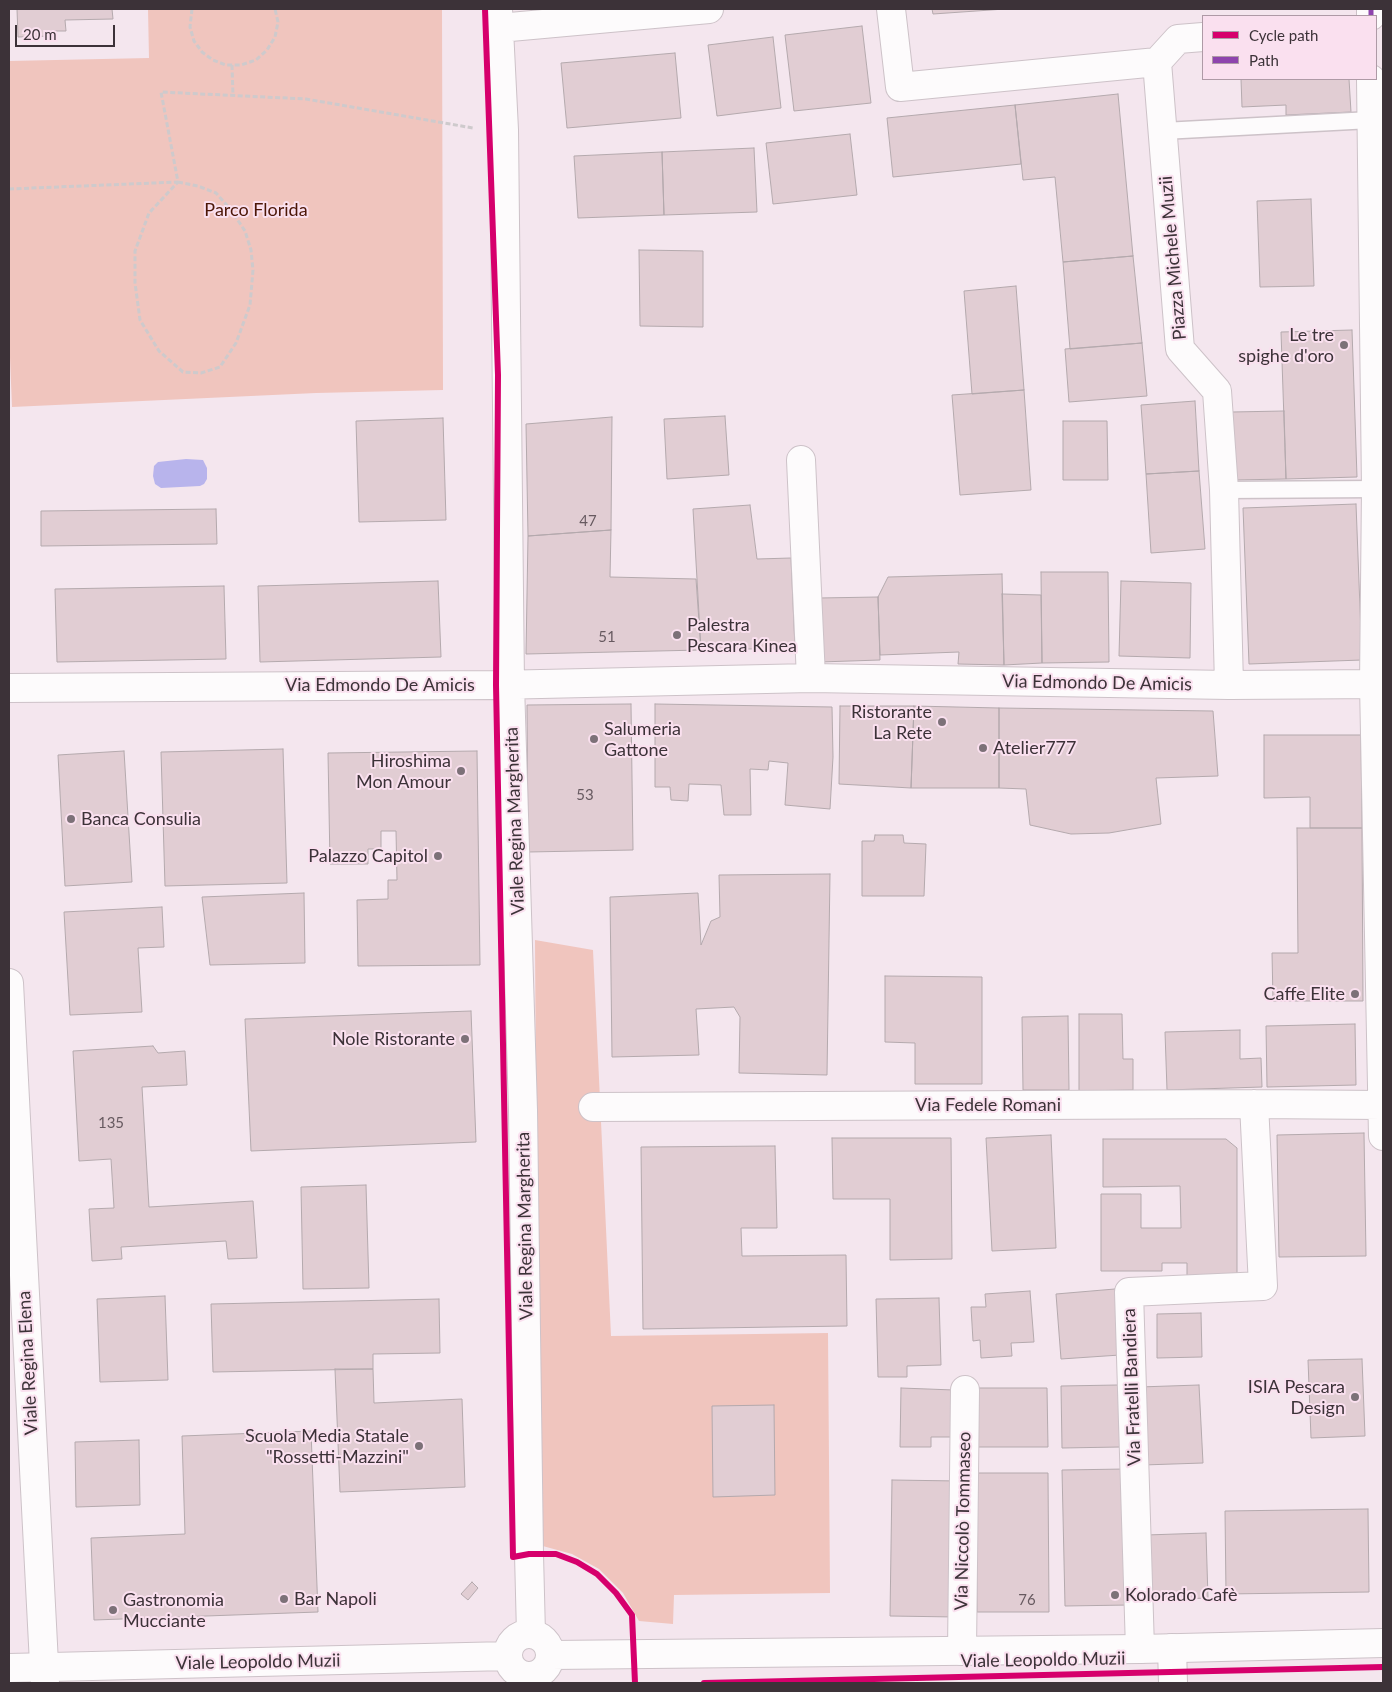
<!DOCTYPE html>
<meta charset="utf-8">
<style>
body{margin:0}
#map{position:relative;width:1392px;height:1692px;overflow:hidden;background:#f4e6ee;font-family:Lato,sans-serif}
canvas{display:block}
.frame{position:absolute;inset:0;border:10px solid #3c3238;pointer-events:none}
.legend{position:absolute;left:1202px;top:15px;width:175px;height:65px;box-sizing:border-box;background:#fae0ef;border:1px solid #ae9aa6;margin:0;padding:6px 9px;list-style:none;font-size:15px;color:#3c3238}
.legend li{display:flex;align-items:center;gap:10px;height:25px}
.legend b{width:25px;border:1px solid #ae9aa6}
.scale{position:absolute;left:15px;top:25px;width:100px;height:22px;box-sizing:border-box;border:2px solid #3c3238;border-top:0;padding-left:6px;font-size:15px;line-height:18px;white-space:nowrap;color:#3c3238;-webkit-text-stroke:4px #fae0ef;paint-order:stroke}
</style>
<div id="map">
<canvas width="1392" height="1692"></canvas>
<div class="frame"></div>
<ul class="legend">
<li><b style="height:6px;background:#d6006c"></b>Cycle path</li>
<li><b style="height:6px;background:#8e44ad"></b>Path</li>
</ul>
<div class="scale">20 m</div>
</div>
<script>
const ctx = document.querySelector('canvas').getContext('2d');
ctx.lineJoin = 'round';
function paint(path, color) { ctx.fillStyle = color; ctx.fill(path, 'evenodd'); }
const toPath = rows => new Path2D(rows.map(r => 'M' + r).join(''));
function strokePath(path, color, width, dash) { ctx.strokeStyle = color; ctx.lineWidth = width; ctx.lineCap = dash ? 'butt' : 'round'; ctx.setLineDash(dash || []); ctx.stroke(path); }
function drawText(font, color, halo, rows, align = 'center') {
  ctx.font = font + ' Lato,sans-serif'; ctx.lineWidth = 4; ctx.setLineDash([]); ctx.textBaseline = 'middle'; ctx.strokeStyle = halo; ctx.fillStyle = color; for (const [text, x, y, turn = 0] of rows) {
    ctx.save(); ctx.translate(x, y); ctx.rotate((+turn || 0) * Math.PI / 180); ctx.textAlign = isNaN(turn) ? turn : align; if (halo) ctx.strokeText(text, 0, 0); ctx.fillText(text, 0, 0); ctx.restore();
  }
}
paint(toPath([
 [148,9,442,9,443,390,316,393,12,407,9,333,9,61,149,58],
 [535,940,593,950,611,1336,828,1333,830,1593,674,1595,673,1624,639,1621,623,1593,599,1569,572,1554,539,1545]
]), '#f0c5be');
paint(toPath([
 [186,459,203,460,207,468,207,479,204,484,200,486,161,488,155,484,153,476,154,466,158,462]
]), '#b8b4ec');
const building = toPath([
 [17,9,112,9,113,19,65,20,66,31,54,31,52,36,18,37,17,9],
 [932,9,1005,9,933,14,932,9],
 [862,26,871,103,794,111,785,35,862,26],
 [773,37,781,108,717,116,708,45,773,37],
 [675,53,681,118,567,128,561,63,675,53],
 [1241,79,1349,79,1351,112,1286,115,1286,105,1242,107,1241,79],
 [1118,94,1133,256,1063,262,1055,177,1023,180,1015,105,1118,94],
 [1015,105,1021,164,893,177,887,118,1015,105],
 [850,134,857,195,773,204,766,143,850,134],
 [754,148,757,212,664,215,662,152,754,148],
 [662,152,664,215,578,218,574,156,662,152],
 [1311,199,1314,286,1260,287,1257,201,1311,199],
 [639,250,703,251,703,327,640,326,639,250],
 [1133,256,1142,343,1070,349,1063,262,1133,256],
 [1016,286,1024,390,972,394,964,291,1016,286],
 [1352,330,1357,477,1286,479,1281,332,1352,330],
 [1142,343,1147,396,1069,402,1065,349,1142,343],
 [1024,390,1031,490,960,495,952,395,1024,390],
 [1195,401,1199,471,1146,474,1141,405,1195,401],
 [1284,411,1286,479,1234,480,1232,412,1284,411],
 [725,416,729,475,667,479,664,419,725,416],
 [612,417,611,530,528,536,526,424,612,417],
 [443,418,446,520,359,522,356,421,443,418],
 [1063,421,1107,421,1108,480,1063,480,1063,421],
 [1199,471,1205,549,1151,553,1146,474,1199,471],
 [1356,504,1362,660,1249,664,1243,508,1356,504],
 [750,505,757,559,791,558,795,648,701,650,693,509,750,505],
 [216,509,217,544,41,546,41,511,216,509],
 [611,530,610,577,696,579,701,650,526,654,528,536,611,530],
 [1041,572,1108,572,1109,662,1042,663,1041,572],
 [1002,574,1004,665,958,664,959,652,880,655,878,597,888,577,1002,574],
 [438,581,441,657,260,662,258,586,438,581],
 [1121,581,1191,583,1190,658,1119,656,1121,581],
 [224,586,226,659,57,662,55,589,224,586],
 [1002,594,1041,595,1042,663,1004,665,1002,594],
 [878,597,880,660,820,662,819,598,878,597],
 [631,704,633,850,528,852,527,705,631,704],
 [655,704,832,707,833,757,830,809,785,805,788,763,769,761,768,770,750,769,751,815,724,815,721,785,689,784,688,801,671,800,670,787,655,787,655,704],
 [840,706,914,706,911,788,839,784,840,706],
 [914,706,999,708,999,788,911,788,914,706],
 [999,708,1213,711,1218,776,1156,778,1161,824,1109,833,1071,834,1030,825,1026,789,999,788,999,708],
 [1264,735,1361,735,1362,828,1310,828,1310,797,1264,798,1264,735],
 [283,749,287,883,165,886,161,752,283,749],
 [124,751,132,882,65,886,58,755,124,751],
 [477,751,480,965,358,966,357,900,388,899,388,880,397,880,396,831,381,831,381,849,368,849,368,864,330,864,328,753,477,751],
 [1297,828,1362,828,1363,1001,1273,1001,1272,953,1298,953,1297,828],
 [875,835,903,835,904,843,926,844,924,896,862,896,862,841,874,841,875,835],
 [830,874,827,1075,739,1073,740,1017,734,1007,696,1009,699,1055,612,1057,610,897,698,893,701,945,711,921,720,917,719,875,830,874],
 [304,893,305,963,210,965,202,897,304,893],
 [162,907,164,947,138,948,142,1012,70,1015,64,912,162,907],
 [885,976,982,977,982,1084,915,1084,915,1043,885,1042,885,976],
 [471,1011,476,1142,251,1151,245,1019,471,1011],
 [1079,1014,1122,1014,1123,1059,1133,1059,1133,1090,1079,1091,1079,1014],
 [1068,1016,1069,1090,1023,1090,1022,1017,1068,1016],
 [1355,1024,1356,1085,1267,1087,1266,1026,1355,1024],
 [1240,1030,1240,1059,1261,1058,1262,1087,1167,1090,1165,1032,1240,1030],
 [153,1046,158,1053,185,1051,187,1085,142,1087,149,1207,253,1201,257,1258,228,1259,226,1241,121,1247,122,1259,92,1261,89,1209,114,1208,111,1159,79,1161,73,1051,153,1046],
 [1364,1133,1366,1256,1279,1257,1277,1135,1364,1133],
 [1051,1135,1056,1248,992,1251,986,1138,1051,1135],
 [832,1138,951,1138,952,1259,890,1260,890,1199,833,1199,832,1138],
 [1103,1139,1226,1139,1237,1148,1237,1277,1187,1276,1187,1263,1162,1263,1162,1271,1101,1271,1101,1194,1141,1194,1141,1228,1181,1228,1180,1186,1103,1187,1103,1139],
 [775,1146,777,1228,741,1228,742,1256,846,1255,847,1326,643,1329,641,1147,775,1146],
 [366,1185,369,1288,303,1289,301,1187,366,1185],
 [1115,1289,1120,1355,1061,1359,1056,1294,1115,1289],
 [1030,1291,1034,1342,1011,1343,1012,1356,981,1358,980,1340,973,1341,971,1307,986,1307,985,1294,1030,1291],
 [165,1296,168,1380,100,1382,97,1299,165,1296],
 [939,1298,941,1365,907,1366,907,1377,878,1377,876,1299,939,1298],
 [439,1299,440,1353,373,1354,373,1369,213,1372,211,1304,439,1299],
 [1201,1313,1202,1357,1157,1358,1157,1314,1201,1313],
 [1362,1359,1365,1436,1311,1438,1308,1360,1362,1359],
 [335,1369,373,1369,374,1403,462,1399,465,1487,340,1492,335,1369],
 [1118,1385,1120,1447,1062,1448,1061,1386,1118,1385],
 [1199,1385,1203,1463,1143,1465,1139,1387,1199,1385],
 [901,1388,954,1390,953,1437,931,1437,931,1447,900,1447,901,1388],
 [969,1388,1047,1388,1048,1447,970,1447,969,1388],
 [774,1405,775,1495,713,1497,712,1406,774,1405],
 [311,1431,318,1612,94,1620,91,1538,185,1534,182,1436,311,1431],
 [139,1440,140,1505,76,1507,75,1442,139,1440],
 [1126,1469,1129,1605,1065,1606,1062,1470,1126,1469],
 [976,1473,1048,1473,1049,1612,977,1612,976,1473],
 [892,1480,958,1481,956,1617,890,1616,892,1480],
 [1368,1509,1369,1592,1226,1594,1225,1511,1368,1509],
 [1206,1533,1208,1598,1149,1600,1146,1535,1206,1533],
 [472,1582,478,1588,468,1600,461,1594,472,1582]
]);
paint(building, '#e1cdd3');
strokePath(building, '#b4a9ad', 1);
const lane = toPath([
 [1163,131,1371,120],
 [1224,490,1376,489]
]);
const street = toPath([
 [498,9,504,130,510,684,523,1110,529,1554,531,1634],
 [891,9,900,87,1157,62,1178,39,1203,37],
 [1371,9,1371,16],
 [499,28,709,9],
 [1157,62,1180,349,1217,391,1224,490,1229,685],
 [1371,79,1376,489,1374,684,1383,1136],
 [801,460,811,678],
 [9,688,496,685,811,678,1229,685,1383,684],
 [9,983,45,1683],
 [593,1107,1254,1104,1382,1105],
 [1172,1648,1173,1683],
 [1140,1649,1129,1292,1263,1286,1254,1104],
 [962,1651,965,1390],
 [530,1676,531,1683]
]);
const secondary = toPath([
 '508 1655a21 21 0 1 1 42 0a21 21 0 1 1-42 0Z',
 [551,1655,1140,1649,1383,1643],
 [9,1668,508,1656]
]);
strokePath(lane, '#cdc2c8', 19);
strokePath(street, '#cdc2c8', 30);
strokePath(secondary, '#cdc2c8', 30);
strokePath(toPath([
 [192,9,190,27,194,41,202,52,213,60,226,65,241,65,256,60,267,50,275,37,278,22,275,9],
 [232,65,233,96],
 [178,182,198,186,216,193,231,210,245,231,251,250,253,270,250,305,236,343,220,367,201,373,183,372,159,351,140,320,135,283,135,251,149,213,178,182],
 [9,189,178,182,161,92,306,99,473,128]
]), '#cecacc', 3, [5, 2.5]);
strokePath(lane, '#fdfbfc', 16);
strokePath(street, '#fdfbfc', 28);
strokePath(secondary, '#fdfbfc', 28);
strokePath(toPath([
 [1371,9,1371,16]
]), '#8e44ad', 5, [10, 5]);
strokePath(toPath([
 [485,9,498,375,496,685,513,1557,529,1554,556,1554,577,1562,597,1574,616,1593,632,1615,635,1683],
 [704,1683,1383,1667]
]), '#d6006c', 6);
for (const [x, y, r, color] of [
 [1344,345,5,"#7c7178"],
 [677,635,5,"#7c7178"],
 [942,722,5,"#7c7178"],
 [594,739,5,"#7c7178"],
 [983,748,5,"#7c7178"],
 [461,771,5,"#7c7178"],
 [71,819,5,"#7c7178"],
 [438,856,5,"#7c7178"],
 [1355,994,5,"#7c7178"],
 [465,1039,5,"#7c7178"],
 [1355,1397,5,"#7c7178"],
 [419,1446,5,"#7c7178"],
 [1115,1595,5,"#7c7178"],
 [284,1599,5,"#7c7178"],
 [113,1610,5,"#7c7178"]
]) { const dot = new Path2D(); dot.arc(x, y, r, 0, 2 * Math.PI); ctx.fillStyle = color; ctx.fill(dot); strokePath(dot, '#fae0ef', 2); }
drawText('15px', '#675a60', null, [
 ["47",588,521],
 ["51",607,637],
 ["53",585,795],
 ["135",111,1123],
 ["76",1027,1600]
]);
drawText('18px', '#4c1606', '#fae0ef', [
 ["Parco Florida",256,210]
]);
drawText('18px', '#3c3238', '#fae0ef', [
 ["Piazza Michele Muzii",1173,258,-95],
 ["Via Edmondo De Amicis",1097,683,1],
 ["Via Edmondo De Amicis",380,685],
 ["Viale Regina Margherita",515,821,-92],
 ["Via Fedele Romani",988,1105],
 ["Viale Regina Margherita",525,1226,-91],
 ["Viale Regina Elena",28,1363,-93],
 ["Via Fratelli Bandiera",1132,1387,-92],
 ["Via Niccolò Tommaseo",963,1521,-89],
 ["Viale Leopoldo Muzii",1043,1660,-1],
 ["Viale Leopoldo Muzii",258,1662,-1]
]);
drawText('18px', '#3c3238', '#fae0ef', [
 ["Le tre",1334,335],
 ["spighe d'oro",1334,356],
 ["Palestra",687,625,"left"],
 ["Pescara Kinea",687,646,"left"],
 ["Ristorante",932,712],
 ["La Rete",932,733],
 ["Salumeria",604,729,"left"],
 ["Gattone",604,750,"left"],
 ["Atelier777",993,748,"left"],
 ["Hiroshima",451,761],
 ["Mon Amour",451,782],
 ["Banca Consulia",81,819,"left"],
 ["Palazzo Capitol",428,856],
 ["Caffe Elite",1345,994],
 ["Nole Ristorante",455,1039],
 ["ISIA Pescara",1345,1387],
 ["Design",1345,1408],
 ["Scuola Media Statale",409,1436],
 ["\"Rossetti-Mazzini\"",409,1457],
 ["Kolorado Cafè",1125,1595,"left"],
 ["Bar Napoli",294,1599,"left"],
 ["Gastronomia",123,1600,"left"],
 ["Mucciante",123,1621,"left"]
], 'right');
</script>
